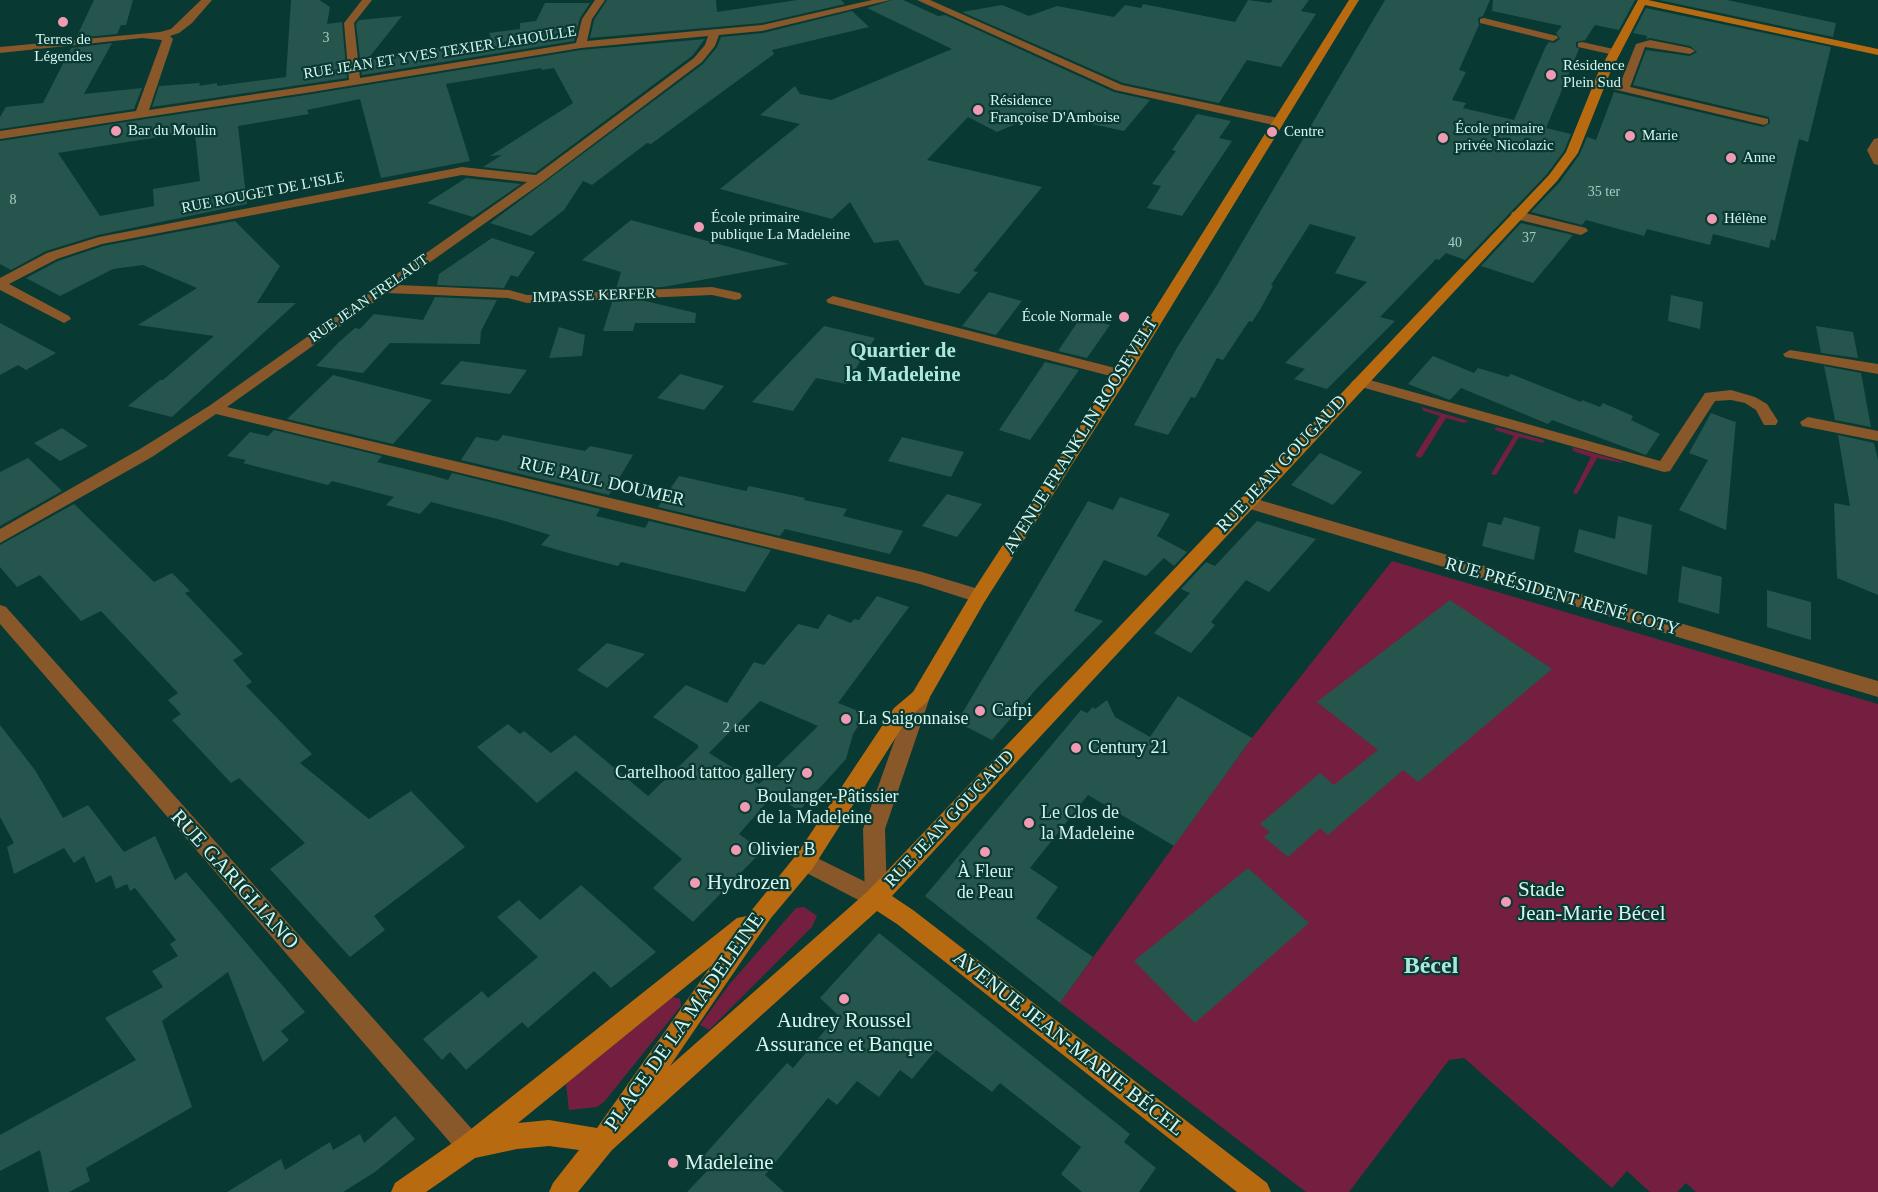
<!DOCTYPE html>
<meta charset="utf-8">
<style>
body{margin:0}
canvas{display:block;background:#083932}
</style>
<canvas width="1878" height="1192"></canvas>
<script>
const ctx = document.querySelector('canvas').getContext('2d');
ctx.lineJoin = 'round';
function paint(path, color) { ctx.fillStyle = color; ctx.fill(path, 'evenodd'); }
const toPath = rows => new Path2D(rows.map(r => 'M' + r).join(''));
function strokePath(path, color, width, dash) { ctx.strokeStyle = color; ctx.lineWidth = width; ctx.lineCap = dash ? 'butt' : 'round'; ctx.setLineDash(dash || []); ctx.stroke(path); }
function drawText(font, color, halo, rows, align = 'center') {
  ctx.font = font + ' Georgia,serif'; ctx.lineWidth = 4.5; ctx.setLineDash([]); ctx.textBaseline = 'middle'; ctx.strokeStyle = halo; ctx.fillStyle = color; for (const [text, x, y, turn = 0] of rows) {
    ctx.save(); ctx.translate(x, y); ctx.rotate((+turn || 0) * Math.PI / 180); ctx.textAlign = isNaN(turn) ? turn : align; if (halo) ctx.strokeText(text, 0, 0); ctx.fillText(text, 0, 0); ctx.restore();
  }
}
paint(toPath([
 [1421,407,1469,421,1464,423,1446,418,1421,458,1415,456,1440,416,1424,411],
 [1496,427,1543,440,1544,441,1543,443,1519,437,1496,475,1491,474,1514,436,1495,430],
 [1572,447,1621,461,1623,463,1597,458,1577,494,1573,493,1591,457,1573,451],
 [1392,561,1878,704,1878,1192,1696,1192,1686,1183,1677,1192,1650,1192,1627,1171,1612,1188,1464,1058,1449,1060,1349,1192,1306,1192,1060,1003,1252,738],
 [804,907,817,916,812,927,709,1030,700,1025,728,986,796,908],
 [673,997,680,999,681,1006,604,1102,597,1107,569,1110,566,1084]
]), '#741f40');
paint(toPath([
 [94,0,133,0,126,25,121,25,117,34,76,38],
 [291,0,319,0,330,7,327,24,342,22,347,78,152,107,159,86,200,83,199,86,217,83,217,86,286,77],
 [607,0,716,0,717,12,797,0,841,0,845,4,762,23,590,38,594,20],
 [892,0,903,0,938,16,945,15,1114,92,1150,100,1124,131,1041,113,997,132,968,117,927,160,1042,187,973,271,978,272,959,294,925,285,898,240,874,243,850,202,832,219,720,189,800,124,760,115,795,86,800,94,831,100,952,49,867,8],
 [1248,0,1270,3,1273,0,1309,0,1301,11,1316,14,1281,67,1247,60,1219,103,1123,83,962,12,1002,5,1029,16,1057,6,1114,17,1125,5,1141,8,1143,4,1235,22],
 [1385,0,1490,0,1483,16,1478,18,1479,25,1459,70,1466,72,1452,100,1466,103,1463,108,1514,120,1545,48,1549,42,1554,43,1560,39,1556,33,1562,26,1492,11,1493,0,1635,0,1619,30,1595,25,1585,40,1576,42,1576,47,1579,49,1546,128,1571,134,1564,151,1547,174,1465,260,1446,253,1439,260,1436,259,1380,317,1395,321,1327,389,1294,379,1305,369,1285,363,1367,282,1335,273,1356,237,1310,224,1271,285,1273,286,1261,308,1252,322,1249,321,1223,360,1217,358,1195,398,1191,397,1168,435,1134,425,1178,346,1217,285],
 [1659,0,1727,0,1836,23,1833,37],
 [545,3,590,3,580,18,574,41,362,75,356,24,359,20,402,16,367,60,477,41,491,38,489,33,520,29,520,23,536,21],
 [1646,8,1831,47,1808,142,1799,139,1775,241,1771,239,1769,248,1713,234,1710,245,1647,229,1644,236,1586,220,1582,225,1531,212,1559,183,1580,154,1587,137,1596,140,1614,92,1763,127,1770,123,1769,117,1633,85,1646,50,1690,56,1697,52,1690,46,1650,38,1646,39,1647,36,1633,33],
 [852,11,869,27,772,50,774,54,651,144,647,143,592,185,583,181,564,210,531,236,490,223,703,64,717,47,721,37,763,33],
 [705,39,692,56,535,173,483,167,502,155,490,156,573,103,554,68,542,70,541,68,446,84,470,161,381,178,360,99,307,110,309,114,238,126,247,204,98,235,46,251,11,270,0,264,0,141,312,94,581,50],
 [178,134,178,136,195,134,200,181,153,189,154,206,100,216,58,153],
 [112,43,84,94,142,88,134,109,0,129,0,117,6,107,43,103,71,48],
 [1197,114,1231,121,1219,138,1232,141,1182,216,1147,208,1161,186,1152,184,1176,151,1172,150],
 [466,178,521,184,473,217,427,203],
 [631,220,733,248,789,264,663,287,616,289,621,272,582,260],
 [235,221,280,266,257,303,296,303,172,417,128,406,160,380,163,380,214,336,138,325,197,288,143,265,113,269,60,296,26,278,58,261,103,246],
 [1521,223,1573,235,1533,283,1481,266],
 [492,238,535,252,518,277,511,275,504,288,437,285,439,274],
 [989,292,1022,301,996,335,962,326],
 [1671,295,1703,302,1700,329,1668,321],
 [435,297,497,300,481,331,480,344,390,343,363,373,316,366,339,342,355,328,360,329,374,314,423,320],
 [641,300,696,313,695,323,635,323,633,331,603,331,612,302],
 [1081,317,1110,325,1087,358,1058,351],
 [0,323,56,353,26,370,18,365,0,375],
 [824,326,875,338,846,384,816,378,793,411,752,402],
 [1816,326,1853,332,1858,358,1821,353],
 [559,327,585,335,582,356,549,358],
 [1433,356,1474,373,1478,368,1508,377,1511,374,1581,402,1582,400,1600,407,1603,403,1633,416,1631,420,1660,434,1646,455,1552,420,1548,424,1461,388,1450,400,1408,384],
 [461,361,527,370,510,394,440,384],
 [1045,362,1079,370,1030,440,999,430],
 [1824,366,1861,373,1871,427,1835,420],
 [680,374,724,386,704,410,657,398],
 [333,375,432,400,393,444,287,419],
 [1711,413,1735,422,1736,420,1726,530,1679,510,1708,460,1689,453],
 [62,428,88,446,60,461,34,443],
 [274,430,382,456,377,462,430,475,448,480,452,473,600,509,596,516,645,528,649,521,771,550,745,592,621,562,618,566,572,554,541,545,550,535,505,521,431,502,420,514,386,505,394,497,332,481,328,485,243,463,246,460,227,456,250,432,268,436],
 [503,435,585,451,590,446,633,455,609,495,461,460,476,437,498,441],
 [1838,435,1874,443,1878,460,1878,595,1837,578,1834,503,1850,506],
 [902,437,964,452,951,477,888,461],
 [1320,453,1362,472,1333,505,1291,485],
 [28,458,62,491,0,526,0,472],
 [679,476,746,491,749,486,805,498,804,500,847,509,843,516,903,531,890,554,785,529,780,536,658,507],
 [947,494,982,504,957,537,922,526],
 [1120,497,1170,514,1157,536,1187,552,1174,566,1164,558,1146,576,1104,560,1074,611,1103,621,1038,687,992,740,957,722,1088,501,1113,510],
 [74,504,154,582,172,573,190,591,185,593,243,654,233,660,252,682,246,686,312,754,300,763,369,819,411,791,465,847,374,916,385,930,350,957,270,869,305,843,239,778,231,783,172,720,181,714,168,700,178,693,101,611,81,621,40,575,17,587,0,567,0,545],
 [1618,516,1652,525,1647,575,1574,552,1579,529,1615,539],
 [1504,517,1540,527,1534,560,1482,546,1488,522,1501,525],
 [1257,521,1316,539,1269,592,1246,580,1211,622,1215,625,1191,653,1154,633,1190,593,1181,589,1206,562,1215,566],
 [1682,566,1722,577,1719,614,1678,602],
 [1767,590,1811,602,1811,640,1767,627],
 [877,596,909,607,838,703,866,714,853,734,846,759,799,811,774,794,739,834,762,851,693,922,653,888,682,859,576,771,537,803,477,747,508,724,520,734,524,731,551,753,575,735,648,796,698,748,698,745,653,717,686,685,727,703,754,662,764,665,798,624,818,629,828,614,851,623,854,619,859,620],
 [760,701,818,726,759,784,709,753],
 [1450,600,1552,669,1418,782,1403,770,1328,835,1320,828,1288,857,1264,837,1270,832,1260,824,1320,773,1334,785,1378,750,1317,702],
 [607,643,645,654,607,688,577,670],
 [1178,696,1252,738,1174,846,1088,795,1030,868,1058,887,1036,918,1093,957,1060,1003,925,896,1081,710,1087,713,1093,707,1095,709,1107,700,1115,717,1150,737],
 [0,725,35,770,63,818,88,805,124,852,155,836,175,880,186,872,305,1012,281,1031,289,1040,263,1062,228,972,162,1021,192,1107,86,1168,90,1181,69,1192,49,1192,40,1150,0,1171,0,1135,136,1060,105,1018,163,987,152,971,178,956,170,944,176,940,135,888,130,891,127,884,116,889,111,875,96,883,84,856,74,863,64,848,14,874,7,847,14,843,0,817],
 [1248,868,1309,923,1195,1023,1134,961],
 [581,885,656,952,611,988,594,971,528,1028,522,1022,466,1070,450,1052,442,1060,423,1039,482,991,488,998,538,957,497,917,519,900,540,920],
 [879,933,1130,1134,1124,1142,1156,1168,1139,1192,1082,1192,1061,1174,1081,1147,1000,1083,992,1092,936,1050,912,1079,900,1070,879,1097,857,1081,837,1105,828,1098,765,1175,784,1192,687,1192,708,1170,699,1161,787,1063,793,1068,838,1015,820,998],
 [395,1116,415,1139,375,1172,343,1192,227,1192,281,1159,285,1170,330,1142,333,1150,360,1134,364,1143]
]), '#25554d');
paint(toPath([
 [1484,18,1557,36,1558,38,1553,41,1480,23,1480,19,1484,18],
 [1650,40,1690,48,1695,51,1690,54,1645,47,1630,87,1768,119,1768,123,1764,125,1596,85,1596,81,1600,80,1620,84,1636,44,1650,40],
 [1582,42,1618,50,1619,52,1614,55,1578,47,1578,43,1582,42],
 [1878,138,1878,165,1874,164,1867,150,1874,139,1878,138],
 [1517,211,1586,228,1588,231,1581,235,1512,218,1511,215,1512,212,1517,211],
 [1359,377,1660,461,1705,393,1731,390,1755,397,1767,404,1778,421,1776,425,1764,425,1756,410,1745,403,1731,400,1715,401,1670,471,1664,472,1354,385,1351,382,1359,377],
 [805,852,884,891,887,898,884,905,876,908,868,905,797,868,794,861,797,854,805,852]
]), '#88572a');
paint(toPath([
 [201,0,212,0,192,23,179,33,170,36,173,39,149,110,349,80,344,23,362,0,372,0,354,23,360,78,576,43,582,19,595,0,605,0,592,19,587,41,762,25,872,0,890,0,762,31,719,35,715,46,702,62,543,182,398,285,509,290,527,295,712,287,740,293,742,296,740,299,735,300,712,295,527,303,508,298,387,293,227,407,922,572,985,591,988,596,985,601,979,603,920,584,216,414,152,457,0,543,0,529,140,449,209,406,527,182,462,175,102,244,57,259,9,284,69,316,71,319,64,323,0,290,0,278,47,253,99,237,462,167,536,175,694,58,705,45,708,36,581,48,312,92,0,139,0,131,136,111,162,40,142,38,0,53,0,47,160,32,171,29,201,0],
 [917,0,930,0,1122,85,1278,118,1284,122,1278,126,1115,90,917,0],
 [833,296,1127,371,1130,374,1122,379,828,303,826,300,833,296],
 [1790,350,1878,364,1878,374,1785,357,1783,354,1790,350],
 [1808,417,1878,431,1878,441,1802,426,1800,422,1808,417],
 [1246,496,1878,681,1878,697,1240,506,1238,502,1240,498,1246,496],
 [0,605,6,607,479,1137,483,1146,479,1155,470,1159,461,1155,0,624,0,605],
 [920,689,927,692,930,697,885,829,887,898,884,905,876,908,868,905,865,898,863,829,910,697,913,692,920,689]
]), '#88572a');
paint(toPath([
 [1349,0,1359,0,1130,374,985,601,927,702,908,718,813,868,771,918,670,1066,868,891,1549,175,1566,152,1598,73,1638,0,1648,0,1878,49,1878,55,1645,5,1610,73,1578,153,1557,181,892,896,913,910,1267,1183,1271,1192,1237,1192,897,924,877,911,612,1150,578,1192,549,1192,553,1183,579,1150,549,1146,517,1149,475,1158,426,1192,391,1192,395,1183,461,1137,737,918,747,916,797,854,894,708,913,692,973,591,1114,374,1349,0],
 [711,966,597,1128,549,1120,518,1123,711,966]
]), '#b86a11');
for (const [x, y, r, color] of [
 [63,22,6,"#f19ab3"],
 [1551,75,6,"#f19ab3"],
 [978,110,6,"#f19ab3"],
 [116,131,6,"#f19ab3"],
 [1272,132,6,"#f19ab3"],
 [1630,136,6,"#f19ab3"],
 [1443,138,6,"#f19ab3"],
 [1731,158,6,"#f19ab3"],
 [1712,219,6,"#f19ab3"],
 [699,227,6,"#f19ab3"],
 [1124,317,6,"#f19ab3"],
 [980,711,6,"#f19ab3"],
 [846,719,6,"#f19ab3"],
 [1076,748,6,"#f19ab3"],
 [807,773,6,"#f19ab3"],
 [745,807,6,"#f19ab3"],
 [1029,823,6,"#f19ab3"],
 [736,850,6,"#f19ab3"],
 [985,852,6,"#f19ab3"],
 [695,883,6,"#f19ab3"],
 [1506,902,6,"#f19ab3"],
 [844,999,6,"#f19ab3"],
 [673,1163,6,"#f19ab3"]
]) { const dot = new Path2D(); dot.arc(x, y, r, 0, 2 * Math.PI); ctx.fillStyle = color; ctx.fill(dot); strokePath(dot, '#083932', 2); }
drawText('14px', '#aacdc6', null, [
 ["3",326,38],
 ["35 ter",1604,192],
 ["8",13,200],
 ["37",1529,238],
 ["40",1455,243]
]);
drawText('15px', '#d7f5ee', '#083932', [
 ["Terres de",63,40,"center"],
 ["Légendes",63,57,"center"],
 ["Résidence",1563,66],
 ["Plein Sud",1563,83],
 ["Résidence",990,101],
 ["Françoise D'Amboise",990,118],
 ["École primaire",1455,129],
 ["privée Nicolazic",1455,146],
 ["Bar du Moulin",128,131],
 ["Centre",1284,132],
 ["Marie",1642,136],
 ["Anne",1743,158],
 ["École primaire",711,218],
 ["publique La Madeleine",711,235],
 ["Hélène",1724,219],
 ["École Normale",1112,317,"right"]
], 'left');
drawText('15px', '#d7f5ee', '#083932', [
 ["RUE JEAN ET YVES TEXIER LAHOULLE",440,53,-9],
 ["RUE ROUGET DE L'ISLE",263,193,-11],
 ["IMPASSE KERFER",594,296,-2],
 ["RUE JEAN FRELAUT",369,299,-35]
]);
drawText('15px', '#aacdc6', null, [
 ["2 ter",736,728]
]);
drawText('18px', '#d7f5ee', '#083932', [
 ["AVENUE FRANKLIN ROOSEVELT",1081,436,-58],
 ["RUE JEAN GOUGAUD",1282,464,-47],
 ["RUE PAUL DOUMER",602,482,13],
 ["RUE PRÉSIDENT RENÉ COTY",1562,597,16],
 ["RUE JEAN GOUGAUD",950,819,-47]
]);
drawText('18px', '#d7f5ee', '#083932', [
 ["Cafpi",992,711],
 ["La Saigonnaise",858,719],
 ["Century 21",1088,748],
 ["Cartelhood tattoo gallery",795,773,"right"],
 ["Boulanger-Pâtissier",757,797],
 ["de la Madeleine",757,818],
 ["Le Clos de",1041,813],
 ["la Madeleine",1041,834],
 ["Olivier B",748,850],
 ["À Fleur",985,872,"center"],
 ["de Peau",985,893,"center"]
], 'left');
drawText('bold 21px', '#abe8db', '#083932', [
 ["Quartier de",903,352],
 ["la Madeleine",903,376]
]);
drawText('21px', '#d7f5ee', '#083932', [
 ["RUE GARIGLIANO",234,880,48],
 ["PLACE DE LA MADELEINE",685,1022,-55],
 ["AVENUE JEAN-MARIE BÉCEL",1068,1044,38]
]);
drawText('21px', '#d7f5ee', '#083932', [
 ["Hydrozen",707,883],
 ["Stade",1518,890],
 ["Jean-Marie Bécel",1518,914],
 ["Audrey Roussel",844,1021,"center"],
 ["Assurance et Banque",844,1045,"center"],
 ["Madeleine",685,1163]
], 'left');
drawText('bold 24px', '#abe8db', '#083932', [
 ["Bécel",1431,967]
]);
</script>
